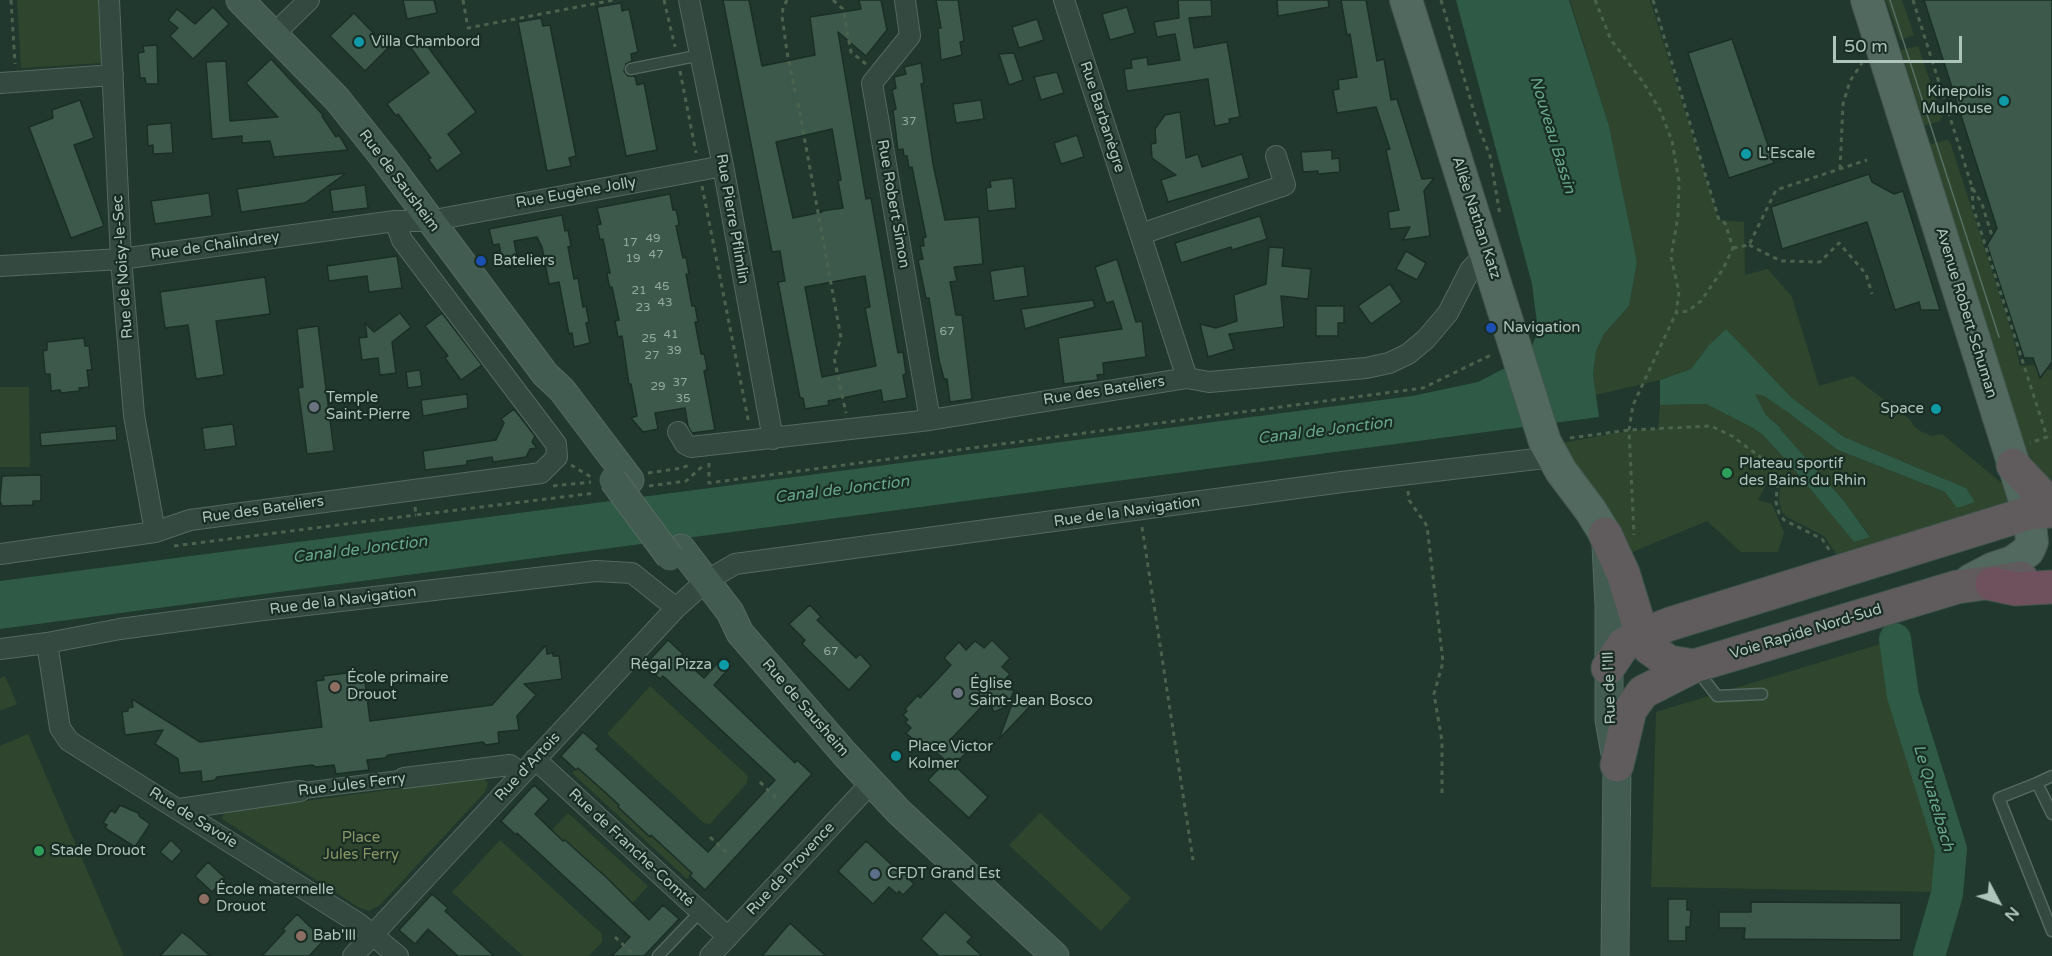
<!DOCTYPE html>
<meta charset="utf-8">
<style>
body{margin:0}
#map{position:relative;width:2052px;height:956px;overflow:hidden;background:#20382e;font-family:"Varela Round",sans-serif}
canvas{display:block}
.north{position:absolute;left:1968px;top:872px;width:60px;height:60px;-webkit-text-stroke:4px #192d25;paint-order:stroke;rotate:131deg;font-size:16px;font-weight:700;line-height:24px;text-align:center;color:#aec5bc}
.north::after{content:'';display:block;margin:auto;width:21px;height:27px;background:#aec5bc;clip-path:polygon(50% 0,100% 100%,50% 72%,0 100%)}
.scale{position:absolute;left:1833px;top:36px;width:129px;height:27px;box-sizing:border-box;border:3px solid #aec5bc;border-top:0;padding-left:8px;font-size:18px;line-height:21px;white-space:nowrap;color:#aec5bc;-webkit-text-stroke:4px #192d25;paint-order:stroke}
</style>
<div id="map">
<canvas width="2052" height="956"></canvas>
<div class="north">N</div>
<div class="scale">50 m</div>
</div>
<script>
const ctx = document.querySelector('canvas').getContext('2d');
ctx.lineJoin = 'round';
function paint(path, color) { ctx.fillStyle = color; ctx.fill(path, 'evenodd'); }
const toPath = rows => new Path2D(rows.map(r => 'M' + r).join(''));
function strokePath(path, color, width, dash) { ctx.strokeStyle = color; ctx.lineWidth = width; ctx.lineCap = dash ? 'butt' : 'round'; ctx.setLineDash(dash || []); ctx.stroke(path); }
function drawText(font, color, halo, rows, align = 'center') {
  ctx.font = font + ' "Varela Round",sans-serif'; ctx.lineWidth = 4.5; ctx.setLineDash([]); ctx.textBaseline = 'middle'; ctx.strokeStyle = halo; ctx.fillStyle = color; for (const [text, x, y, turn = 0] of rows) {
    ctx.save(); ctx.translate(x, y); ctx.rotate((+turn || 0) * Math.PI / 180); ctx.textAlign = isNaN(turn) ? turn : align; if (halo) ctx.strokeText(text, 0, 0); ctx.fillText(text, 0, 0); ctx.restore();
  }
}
paint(toPath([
 [17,0,98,0,102,63,21,68],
 [1570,0,1650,0,1719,220,1744,222,1745,275,1768,269,1792,297,1819,386,1853,376,1909,419,1915,427,1922,432,1932,436,1942,434,2014,493,2014,508,1838,556,1824,536,1787,517,1782,512,1779,501,1781,478,1771,475,1758,500,1772,504,1784,533,1778,552,1741,552,1707,521,1630,553,1562,443,1627,431,1658,429,1660,405,1706,404,1753,428,1763,435,1795,470,1854,542,1870,536,1844,501,1780,429,1781,427,1766,415,1754,393,1764,396,1786,411,1838,450,1945,492,1966,488,1844,437,1792,398,1726,329,1709,345,1691,369,1660,380,1595,395,1593,375,1596,351,1604,334,1629,306,1637,262,1609,126],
 [1886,0,1902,0,1914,35,1900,40],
 [1918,46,1942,116,1940,121,1923,126,1919,122,1917,119,1922,116,1901,50],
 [1947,140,1950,142,2012,333,2020,366,2036,365,2040,378,2047,369,2052,370,2052,485,2029,466,1928,148,1931,144],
 [29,387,30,467,0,467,0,387],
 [1887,642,1895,702,1934,830,1936,892,1651,887,1656,712],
 [5,676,17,704,0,711,0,678],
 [650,686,748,776,747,783,710,824,704,823,607,734],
 [28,734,124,956,0,956,0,746],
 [578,767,619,805,618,807,693,873,687,879,572,773],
 [479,778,484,779,488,783,485,792,380,905,369,911,358,907,222,819,223,815,229,811],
 [568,813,648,886,632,904,583,856,551,831],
 [1040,813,1131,898,1101,931,1009,845],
 [500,840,602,934,602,942,589,956,523,956,452,892]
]), '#2f452d');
paint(toPath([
 [1456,0,1569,0,1609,126,1637,262,1629,306,1604,334,1596,351,1593,375,1599,417,0,629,0,581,1412,396,1478,382,1505,368,1532,346,1538,331,1532,284],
 [1726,329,1792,398,1844,437,1966,488,1975,502,1957,508,1945,492,1838,450,1786,411,1764,396,1755,394,1766,415,1781,428,1780,429,1844,501,1870,537,1854,542,1793,468,1763,435,1753,428,1706,404,1660,405,1660,380,1691,369,1709,345]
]), '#2e5a46');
strokePath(toPath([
 [1895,639,1903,696,1951,849,1947,894,1929,956]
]), '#2e5a46', 32);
const building = toPath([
 [403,0,434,0,437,13,407,19,403,0],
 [723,0,749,0,762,66,815,55,810,17,861,9,859,0,881,0,887,30,866,56,838,32,866,199,871,198,898,353,903,352,906,374,903,375,907,398,883,402,881,390,828,401,829,405,805,409,803,398,800,398,778,282,785,281,780,251,772,252,723,0],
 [832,129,841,180,838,181,843,208,821,211,822,212,793,218,776,142,832,129],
 [865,276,870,307,865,308,876,366,822,377,805,287,865,276],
 [936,0,958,0,964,41,960,42,962,55,941,60,938,28,941,28,936,0],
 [1178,0,1211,0,1212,16,1189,18,1194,48,1227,42,1240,117,1229,119,1230,123,1215,126,1208,79,1127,91,1124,69,1132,68,1131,60,1147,57,1148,65,1180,60,1175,34,1157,37,1154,22,1179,18,1178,0],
 [1277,0,1328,0,1329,7,1278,16,1277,0],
 [1341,0,1366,0,1377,61,1384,59,1391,100,1397,99,1422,179,1434,178,1424,191,1430,236,1403,240,1410,227,1390,229,1388,212,1399,210,1386,150,1390,149,1376,107,1337,113,1333,90,1339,89,1338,80,1357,77,1350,34,1347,35,1341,0],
 [1924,0,2052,0,2052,362,2040,378,2033,358,2024,358,1987,245,1997,228,1924,0],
 [621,3,622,11,629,9,638,52,631,54,632,61,626,64,624,71,628,76,635,76,637,85,644,83,657,150,626,156,597,7,621,3],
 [213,7,229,24,193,59,170,36,178,28,168,20,177,9,195,24,213,7],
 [1127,7,1135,33,1110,40,1102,14,1127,7],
 [354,13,388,48,365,71,330,36,354,13],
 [541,18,543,26,550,25,576,156,569,158,571,166,547,171,518,22,541,18],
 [1037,19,1044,40,1019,48,1012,27,1037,19],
 [422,39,476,112,448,134,462,153,437,171,428,159,431,158,398,114,396,116,387,104,429,73,411,48,422,39],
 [1732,39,1774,163,1729,178,1688,53,1732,39],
 [157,45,158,84,146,84,145,78,140,78,138,53,144,52,143,46,157,45],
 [1014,53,1023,80,1009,85,999,54,1014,53],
 [271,59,323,115,322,116,336,137,339,135,348,150,274,157,270,141,242,143,242,136,212,139,206,62,226,61,230,121,278,117,246,83,271,59],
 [921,63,924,83,921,84,933,164,945,220,979,217,983,264,954,267,957,281,950,282,956,315,962,315,972,399,950,402,947,379,944,379,939,360,929,298,926,298,918,260,923,259,920,246,924,246,923,238,926,237,912,167,909,168,907,156,904,156,903,149,898,150,893,110,896,109,892,90,896,88,894,77,906,74,904,67,921,63],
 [1057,72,1064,93,1041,100,1034,77,1057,72],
 [80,100,94,138,74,145,104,226,71,238,29,127,53,118,52,110,80,100],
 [981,100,984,119,956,123,953,104,981,100],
 [1180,112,1186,158,1198,154,1202,167,1242,154,1249,178,1168,202,1161,180,1176,175,1152,158,1151,144,1156,143,1155,129,1165,115,1180,112],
 [171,123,173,153,153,154,153,145,148,146,147,125,171,123],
 [1077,135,1084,157,1061,164,1054,143,1077,135],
 [1332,150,1332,159,1339,158,1340,172,1318,174,1318,171,1303,172,1301,152,1332,150],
 [346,173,305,203,241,212,237,189,346,173],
 [1869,174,1872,182,1894,194,1903,191,1940,310,1921,310,1919,302,1895,310,1867,222,1782,249,1771,207,1869,174],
 [1013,178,1016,208,988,211,986,188,991,187,990,181,1013,178],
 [365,185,368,208,333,212,330,190,365,185],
 [209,193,212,216,155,224,151,201,209,193],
 [670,194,673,210,676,210,678,218,679,225,676,226,683,258,686,257,689,274,686,274,692,306,695,306,698,322,695,322,701,354,704,354,706,362,707,370,704,371,715,430,692,433,688,426,685,408,655,413,658,429,643,432,631,418,637,416,631,384,629,384,622,336,618,337,615,321,619,320,612,287,610,288,608,280,607,273,610,273,603,239,600,240,597,225,601,224,597,208,670,194],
 [562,215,565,231,568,230,571,246,568,247,574,279,578,278,583,307,586,306,589,322,586,323,590,343,574,347,572,333,569,334,559,282,549,284,542,247,537,237,514,241,519,266,508,268,502,260,499,244,493,245,489,229,562,215],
 [1260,216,1267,239,1232,250,1231,247,1181,263,1175,243,1260,216],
 [1269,247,1284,248,1282,266,1311,269,1308,299,1281,296,1284,327,1229,334,1234,349,1208,357,1200,324,1216,328,1237,321,1234,295,1266,284,1269,247],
 [1406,251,1426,263,1417,280,1396,269,1406,251],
 [397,256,402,288,369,292,367,276,329,281,327,266,397,256],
 [1117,259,1136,322,1142,321,1146,357,1103,363,1104,374,1097,375,1098,380,1064,384,1058,338,1122,329,1113,301,1106,303,1095,267,1117,259],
 [1024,266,1028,296,994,301,990,271,1024,266],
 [265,277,270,314,216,321,224,375,196,379,188,325,165,328,160,292,265,277],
 [1390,284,1402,302,1371,324,1358,306,1390,284],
 [1093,300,1095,307,1025,329,1021,309,1093,300],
 [1316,306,1344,306,1344,323,1338,323,1338,336,1316,336,1316,306],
 [400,313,411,327,392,342,396,373,380,375,378,358,362,360,359,338,367,337,365,323,374,332,400,313],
 [442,313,482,365,461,380,445,358,448,356,425,326,442,313],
 [318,326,334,451,307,454,298,388,303,387,297,329,318,326],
 [84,338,85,346,89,346,92,370,87,370,89,387,79,388,80,391,61,393,60,390,51,391,50,374,45,374,43,351,47,350,47,342,84,338],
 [420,370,422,386,408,388,406,372,420,370],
 [467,394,468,408,423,416,421,400,467,394],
 [514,409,535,436,532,442,537,448,530,449,526,457,493,462,492,457,467,461,467,465,425,470,423,451,496,440,504,423,501,419,514,409],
 [233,424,236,446,205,450,202,428,233,424],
 [116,426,117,440,41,446,40,433,116,426],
 [41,475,41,501,33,501,33,505,2,506,0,501,2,476,41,475],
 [810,605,821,617,817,620,856,658,860,654,871,666,849,690,802,644,805,640,789,624,810,605],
 [668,640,683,654,680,657,704,678,724,656,733,664,714,685,795,763,797,760,812,774,705,890,690,876,692,873,651,835,650,837,618,807,619,805,607,794,578,768,576,770,561,756,583,732,599,746,596,749,708,852,775,780,663,676,660,679,645,665,668,640],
 [992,640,1010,658,1002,667,1010,674,997,688,1014,690,1008,706,994,712,988,700,951,739,966,753,954,765,988,797,969,818,928,780,946,761,925,742,921,746,906,733,911,728,905,722,908,720,903,715,907,711,905,709,918,695,920,698,951,665,944,658,959,642,966,650,975,641,984,648,992,640],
 [546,645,547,654,553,653,553,656,559,656,562,679,524,684,536,695,517,716,519,730,498,732,499,743,486,745,483,742,388,755,385,758,367,760,369,770,336,774,334,765,316,767,312,765,217,777,215,780,202,782,201,771,180,773,178,759,155,744,163,730,125,735,122,712,128,711,128,708,133,707,132,699,200,742,322,727,316,681,324,680,323,676,355,672,356,675,364,674,370,721,492,705,546,645],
 [1037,699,999,739,1012,704,1037,699],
 [534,785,549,799,535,814,563,841,565,840,608,879,649,920,663,905,679,919,644,956,612,956,630,937,517,833,516,835,501,821,534,785],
 [120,805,138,813,140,817,150,824,135,847,105,828,107,825,103,823,111,810,115,813,120,805],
 [171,840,182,851,172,862,160,852,171,840],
 [866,841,895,868,898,865,911,878,910,880,914,884,903,895,899,891,897,894,889,887,873,904,838,871,866,841],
 [208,862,225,878,212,892,195,876,208,862],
 [432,894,448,908,445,911,494,956,458,956,428,929,415,944,399,930,432,894],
 [1668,899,1687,899,1687,910,1691,910,1690,927,1686,927,1686,941,1668,941,1668,899],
 [1751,902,1901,903,1901,940,1744,939,1745,928,1719,928,1719,912,1751,912,1751,902],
 [945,912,972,937,967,942,982,956,939,956,921,939,945,912],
 [297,914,324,940,309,956,262,956,285,931,283,929,297,914],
 [790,923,805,937,826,956,762,956,790,923],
 [182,932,191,939,210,956,160,956,182,932]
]);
paint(building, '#3c594c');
strokePath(building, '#1b2f27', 1.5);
const service = toPath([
 [631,69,701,55],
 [1696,669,1717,696,1762,694],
 [2037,783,2052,776],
 [2052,814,2037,783,1999,798,2052,931],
 [658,956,700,912]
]);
const pedestrian = toPath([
 [300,791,404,778]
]);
const minor = toPath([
 [109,0,121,259,134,415,155,532],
 [689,0,723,166,773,439],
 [905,0,910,36,872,83,930,420],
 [1064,0,1187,378],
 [274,34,309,0],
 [0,83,113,75],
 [1141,234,1285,185,1276,156],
 [0,266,121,259,395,221,429,221,723,166],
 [678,432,685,444,691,447,930,420,1187,378,1209,382,1366,368,1389,363,1408,354,1426,339,1448,313,1470,270,1487,252],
 [0,554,155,532,190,520,541,473,557,457,556,444,402,240,395,221],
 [47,643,60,728,69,741,358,923,398,956],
 [0,649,47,643,120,629,255,611,596,571,632,573,676,608],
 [535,759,728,937],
 [404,778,510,765,522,774],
 [179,809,300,791],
 [353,956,676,608,706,581,735,564,1342,482,1553,457],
 [710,956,871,783]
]);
const secondary = toPath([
 [240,0,337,99,384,158,545,374,562,390,630,480],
 [1606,545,1609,607,1609,720,1617,765,1615,956],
 [681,548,730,612,740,633,844,753,899,812,1055,956]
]);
const primary = toPath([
 [1406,0,1545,442,1561,471,1591,511,1605,534],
 [1867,0,2029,513,2032,542,2028,551,2013,562,1992,569,1971,580]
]);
const trunk = toPath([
 [2013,465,2045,499,2052,504],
 [1605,534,1623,573,1642,635,1649,648,1669,662,1694,666],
 [1608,668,1624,644,1642,635,1670,624,2029,513,2052,511],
 [1617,765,1630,710,1643,692,1694,666,1957,587,2021,578]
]);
const motorway = toPath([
 [1992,584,2016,589,2052,587]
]);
strokePath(service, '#546961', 13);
strokePath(pedestrian, '#546961', 17);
strokePath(minor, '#546961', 22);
strokePath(secondary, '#546961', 29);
strokePath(primary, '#40554c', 34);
strokePath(trunk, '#3e534b', 35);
strokePath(motorway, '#3e534b', 35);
strokePath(toPath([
 [11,0,15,64],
 [463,0,468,28,614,0],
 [664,0,675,47],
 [787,0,783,8,782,16,787,52,796,96],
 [833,0,843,9,851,52,866,64],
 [1441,0,1478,125,1490,156,1500,215],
 [1595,0,1611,40,1643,82,1660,110,1672,141,1679,181,1678,216,1671,257,1679,292,1676,313,1633,405,1629,430,1634,535],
 [1653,0,1719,220,1725,223,1733,248,1723,269,1701,301,1688,311,1676,313],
 [1913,0,1972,187,1982,204,1992,236],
 [680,71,696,153],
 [798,103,841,338,834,358,846,413],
 [1840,169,1843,104,1850,81,1862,63],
 [702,186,749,424],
 [1972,187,1973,207,2047,437,2030,443],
 [1749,245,1781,261,1820,262,1839,243,1866,274,1872,294],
 [1733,248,1749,245,1776,190,1867,160],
 [1570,438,1629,430,1711,426,1732,436,1775,468,1778,477,1776,502,1779,513,1784,520,1822,539,1830,551],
 [709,463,709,483,1423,388,1493,354],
 [571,465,591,477],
 [648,473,682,468,689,465],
 [553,486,591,482],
 [649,486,686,481,705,464],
 [1408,491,1409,500,1427,526,1443,662,1434,694,1442,741,1442,795],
 [415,507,416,515,595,493],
 [1142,527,1193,860],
 [174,546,416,515],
 [760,782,776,798],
 [710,837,726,852],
 [615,937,632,953]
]), '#4b624e', 3, [4.5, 4.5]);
strokePath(service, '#344940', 10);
strokePath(pedestrian, '#344940', 15);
strokePath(minor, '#344940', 20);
strokePath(secondary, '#425c52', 27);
strokePath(primary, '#51695f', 32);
strokePath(trunk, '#605c5e', 33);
strokePath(motorway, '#6f505d', 33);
strokePath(toPath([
 [1890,0,1999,337]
]), '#557065', 1.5);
const secondaryBridge = toPath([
 [613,480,670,557]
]);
strokePath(secondaryBridge, '#546961', 29, []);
strokePath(secondaryBridge, '#425c52', 27);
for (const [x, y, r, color] of [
 [359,42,6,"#0f9aa8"],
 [2004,101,6,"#0f9aa8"],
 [1746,154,6,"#0f9aa8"],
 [481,261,6,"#1a4fb4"],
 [1491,328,6,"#1a4fb4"],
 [314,407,6,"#6b7280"],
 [1936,409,6,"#0f9aa8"],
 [1727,473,6,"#2e9e5b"],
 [724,665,6,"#0f9aa8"],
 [335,687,6,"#8d6e63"],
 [958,693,6,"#6b7280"],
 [896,756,6,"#0f9aa8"],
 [39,851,6,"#2e9e5b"],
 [875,874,6,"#5c6f8a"],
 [204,899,6,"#8d6e63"],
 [301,936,6,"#8d6e63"]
]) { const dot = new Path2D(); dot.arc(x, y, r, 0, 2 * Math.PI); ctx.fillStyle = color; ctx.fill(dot); strokePath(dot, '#192d25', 2); }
drawText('12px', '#92aaa0', null, [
 ["37",909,122],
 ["49",653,239],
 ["17",630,243],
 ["47",656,255],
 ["19",633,259],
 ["45",662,287],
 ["21",639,291],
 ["43",665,303],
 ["23",643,308],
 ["67",947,332],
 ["41",671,335],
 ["25",649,339],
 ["39",674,351],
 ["27",652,356],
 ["37",680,383],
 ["29",658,387],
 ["35",683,399],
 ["67",831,652]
]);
drawText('15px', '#aec5bc', '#192d25', [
 ["Villa Chambord",371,42],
 ["Kinepolis",1992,92,"right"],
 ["Mulhouse",1992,109,"right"],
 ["L'Escale",1758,154],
 ["Bateliers",493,261],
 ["Navigation",1503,328],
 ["Temple",326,398],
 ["Saint-Pierre",326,415],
 ["Space",1924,409,"right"],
 ["Plateau sportif",1739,464],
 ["des Bains du Rhin",1739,481],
 ["Régal Pizza",712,665,"right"],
 ["École primaire",347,678],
 ["Drouot",347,695],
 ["Église",970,684],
 ["Saint-Jean Bosco",970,701],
 ["Place Victor",908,747],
 ["Kolmer",908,764],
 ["Stade Drouot",51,851],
 ["CFDT Grand Est",887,874],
 ["École maternelle",216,890],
 ["Drouot",216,907],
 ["Bab'Ill",313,936]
], 'left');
drawText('15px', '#aec5bc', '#192d25', [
 ["Rue Barbanègre",1102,117,72],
 ["Rue de Sausheim",399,181,53],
 ["Rue Eugène Jolly",576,193,-10],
 ["Rue Robert Simon",893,204,80],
 ["Allée Nathan Katz",1476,218,72],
 ["Rue Pierre Pflimlin",732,219,80],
 ["Rue de Chalindrey",215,246,-8],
 ["Rue de Noisy-le-Sec",123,267,-94],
 ["Avenue Robert Schuman",1966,313,73],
 ["Rue des Bateliers",1104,391,-9],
 ["Rue des Bateliers",263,510,-8],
 ["Rue de la Navigation",1127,512,-8],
 ["Rue de la Navigation",343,601,-7],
 ["Voie Rapide Nord-Sud",1806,632,-17],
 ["Rue de l'Ill",1610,688,-92],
 ["Rue de Sausheim",805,708,49],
 ["Rue d'Artois",528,767,-47],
 ["Rue Jules Ferry",352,785,-7],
 ["Rue de Savoie",193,818,32],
 ["Rue de Franche-Comté",631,848,43],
 ["Rue de Provence",791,869,-47]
]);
drawText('15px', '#8b9665', '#192d25', [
 ["Place",361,838],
 ["Jules Ferry",361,855]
]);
drawText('italic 16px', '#66a68a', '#192d25', [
 ["Nouveau Bassin",1552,135,73],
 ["Canal de Jonction",1325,431,-7],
 ["Canal de Jonction",842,490,-7],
 ["Canal de Jonction",360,550,-7],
 ["Le Quatelbach",1933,798,74]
]);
</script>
